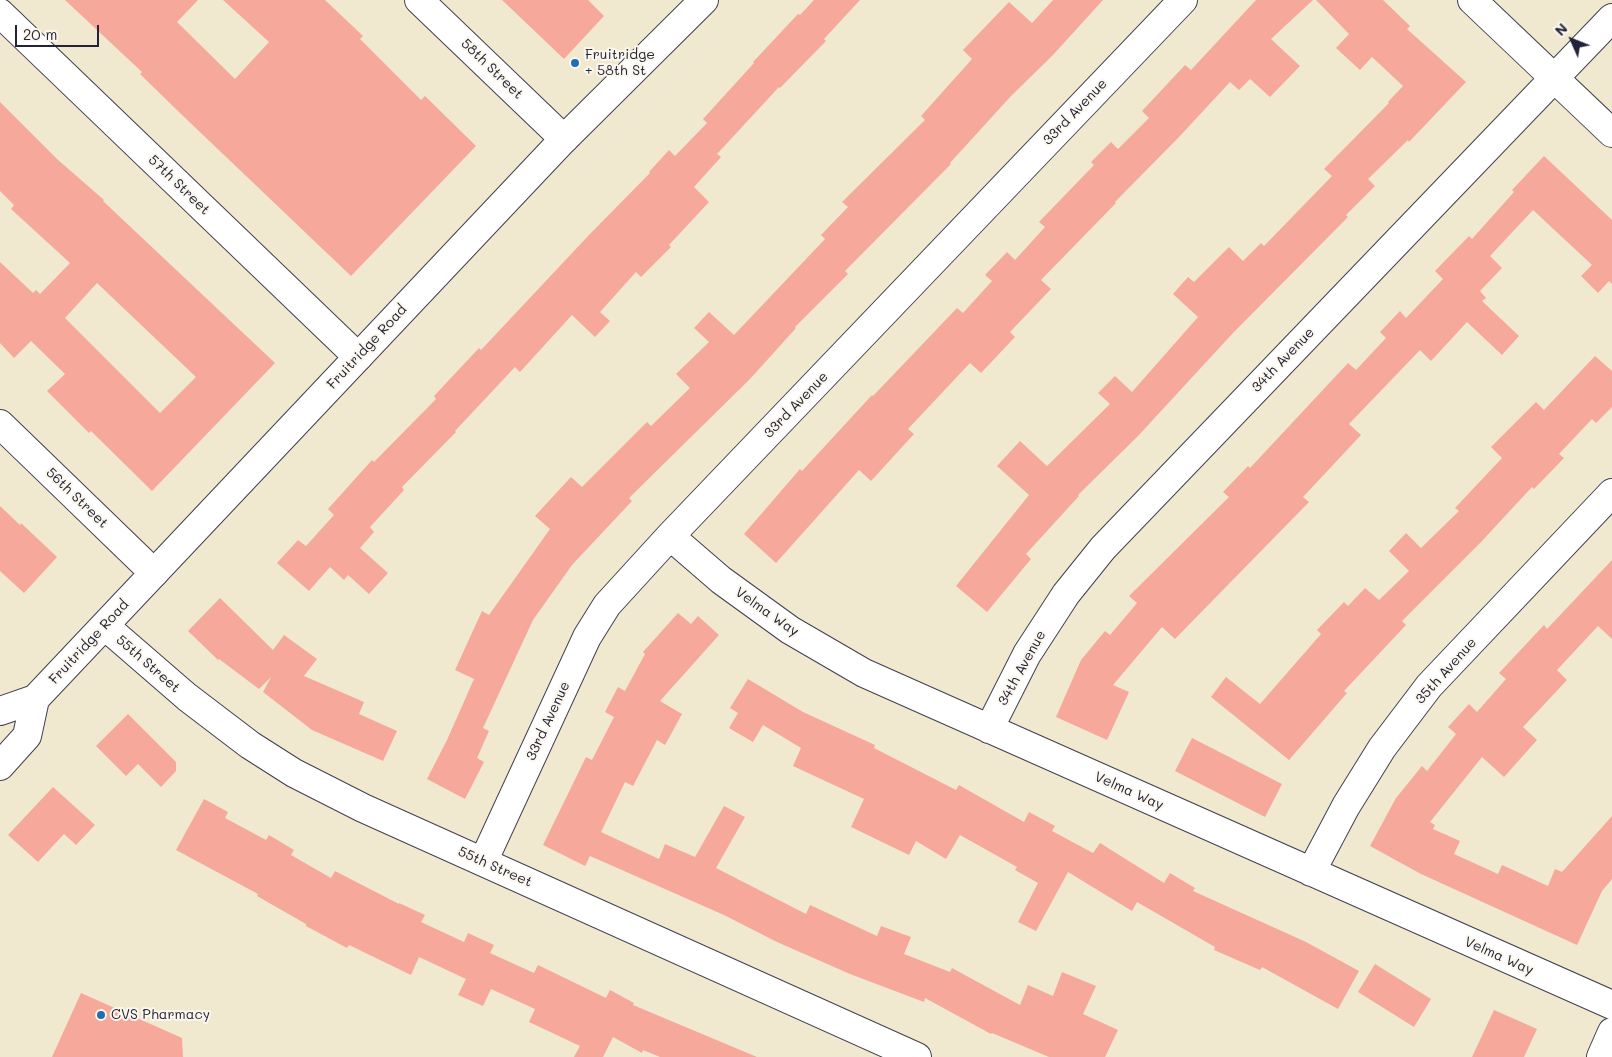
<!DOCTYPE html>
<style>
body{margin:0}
#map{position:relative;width:1612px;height:1057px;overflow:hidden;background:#f0e9cf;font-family:Mali,sans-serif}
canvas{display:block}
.north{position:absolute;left:1547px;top:15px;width:50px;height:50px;-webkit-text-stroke:4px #fbf7ec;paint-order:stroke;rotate:314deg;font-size:14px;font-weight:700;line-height:20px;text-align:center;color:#22223b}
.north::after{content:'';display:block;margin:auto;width:18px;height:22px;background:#22223b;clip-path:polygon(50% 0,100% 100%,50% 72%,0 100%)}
.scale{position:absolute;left:15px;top:25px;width:84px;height:22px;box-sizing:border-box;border:2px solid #22223b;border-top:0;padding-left:6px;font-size:15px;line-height:18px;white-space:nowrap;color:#22223b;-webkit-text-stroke:4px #fbf7ec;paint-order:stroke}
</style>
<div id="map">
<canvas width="1612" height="1057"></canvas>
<div class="north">N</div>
<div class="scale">20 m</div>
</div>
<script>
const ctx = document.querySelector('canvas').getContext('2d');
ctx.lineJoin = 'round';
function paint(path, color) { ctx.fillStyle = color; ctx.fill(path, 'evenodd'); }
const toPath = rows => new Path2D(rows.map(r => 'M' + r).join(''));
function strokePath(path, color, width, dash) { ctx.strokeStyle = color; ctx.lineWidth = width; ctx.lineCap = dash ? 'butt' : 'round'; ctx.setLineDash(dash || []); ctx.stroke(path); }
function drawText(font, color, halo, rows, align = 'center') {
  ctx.font = font + ' Mali,sans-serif'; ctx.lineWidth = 4; ctx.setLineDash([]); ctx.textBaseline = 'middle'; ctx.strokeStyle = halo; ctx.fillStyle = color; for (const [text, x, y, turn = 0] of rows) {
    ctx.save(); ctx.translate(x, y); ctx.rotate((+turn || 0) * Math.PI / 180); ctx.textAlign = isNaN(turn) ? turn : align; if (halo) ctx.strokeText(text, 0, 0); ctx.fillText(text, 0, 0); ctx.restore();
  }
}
paint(toPath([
 [65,0,198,0,177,22,235,79,269,42,223,0,325,0,363,36,360,39,421,100,425,96,476,146,351,276,181,114,140,74,142,72],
 [502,0,588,0,604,16,564,59],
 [814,0,860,0,824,39,826,41,780,88,779,87,717,154,721,157,694,187,709,202,669,245,671,247,641,277,636,272,600,312,610,321,595,337,572,315,520,372,515,367,455,431,456,432,402,487,404,490,370,527,374,532,360,548,388,573,369,594,348,575,344,580,330,567,309,591,277,563,298,540,306,546,334,515,328,509,372,460,374,462,436,399,434,396,479,348,481,350,589,235,650,173,649,172,669,150,675,156,707,123,703,119,754,63,753,62,798,14,800,15],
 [1053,0,1103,0,1052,56,1011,96,950,163,951,164,845,271,848,274,795,327,796,328,750,379,629,498,632,501,572,565,533,620,483,728,489,731,477,758,484,762,465,799,427,779,447,740,474,679,455,670,482,611,489,615,550,529,535,516,571,477,582,487,647,422,651,426,690,388,676,374,709,342,694,328,709,312,734,335,825,239,821,235,848,207,842,202,925,120,921,116,972,59,963,50,1009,2,1032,23],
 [1256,0,1313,0,1271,39,1300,66,1270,97,1250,79,1239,90,1230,82,1179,137,1115,202,1116,203,1041,280,1051,289,1010,332,1015,337,981,373,970,363,908,429,914,434,871,481,859,470,776,563,744,534,800,469,802,471,872,395,873,396,957,308,963,313,992,281,985,275,1007,252,1015,260,1045,227,1039,222,1094,165,1091,162,1111,142,1118,149,1149,118,1142,111,1185,65,1191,70],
 [1316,0,1383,0,1410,26,1407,29,1466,82,1409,142,1408,140,1368,179,1375,186,1346,215,1348,217,1233,333,1138,436,1078,495,1079,496,1026,554,1031,559,987,612,956,586,1029,495,997,466,1020,441,1047,466,1110,404,1098,393,1115,376,1132,392,1198,317,1173,294,1188,277,1194,282,1229,247,1243,261,1261,243,1264,246,1332,176,1324,169,1389,103,1388,102,1403,86,1372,57,1360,70,1336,48,1349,34],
 [0,102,57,159,104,200,103,201,275,363,152,491,91,431,89,433,47,391,65,374,31,341,14,358,0,343,0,262,33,293,36,290,40,294,70,263,11,209,14,205,0,191],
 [97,283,196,377,160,413,65,318],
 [1544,156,1612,220,1612,284,1609,281,1598,293,1581,276,1592,265,1533,210,1490,256,1502,268,1480,291,1486,298,1482,301,1519,336,1502,355,1467,322,1431,361,1420,350,1349,424,1361,435,1303,497,1309,502,1175,639,1162,627,1113,685,1129,692,1107,740,1056,717,1081,660,1105,631,1110,635,1137,603,1129,596,1229,497,1223,492,1248,466,1250,468,1348,363,1356,370,1386,338,1380,332,1400,311,1406,318,1443,279,1435,271,1469,236,1472,239,1514,192,1512,190],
 [1595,356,1612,371,1612,407,1596,423,1592,419,1559,454,1564,458,1534,489,1532,487,1481,542,1402,621,1406,625,1344,691,1347,693,1289,760,1211,697,1226,677,1260,704,1321,634,1317,630,1344,602,1348,606,1365,588,1379,600,1409,571,1389,551,1406,533,1421,548,1459,511,1455,508,1502,458,1491,447,1536,402,1544,410],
 [0,506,20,525,21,523,57,557,24,593,0,571],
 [1612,560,1612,639,1598,626,1557,670,1567,680,1523,727,1537,740,1504,777,1482,757,1430,822,1435,825,1433,829,1460,841,1454,854,1498,874,1502,865,1548,886,1555,869,1562,872,1612,816,1612,879,1602,891,1577,945,1421,874,1370,846,1396,798,1422,766,1427,771,1456,734,1448,727,1469,704,1477,712,1506,679,1499,673,1544,625,1547,629],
 [220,598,273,650,284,635,317,659,304,676,364,702,359,714,397,731,383,761,312,730,263,692,271,677,259,689,219,659,218,660,188,631],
 [678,613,691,624,698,616,719,635,660,701,682,714,665,745,657,740,633,786,625,782,601,832,659,859,665,844,695,857,724,806,745,817,716,868,806,914,810,905,877,936,881,926,911,937,904,954,950,972,952,968,1020,1005,1028,985,1053,996,1062,972,1096,986,1083,1014,1118,1030,1105,1057,1049,1057,992,1033,991,1034,925,998,924,1002,850,974,777,942,724,915,590,856,585,866,543,845,586,757,592,760,614,717,605,712,618,687,625,691,645,654,643,652],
 [748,679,803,712,875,745,874,748,956,790,959,785,1024,822,1029,812,1055,826,1052,831,1093,853,1100,843,1164,883,1170,873,1195,888,1193,891,1306,942,1359,971,1338,1009,1262,967,1260,970,1214,950,1215,947,1137,902,1132,911,1068,872,1036,931,1018,922,1038,883,1015,870,1017,867,960,835,946,859,916,841,909,855,851,827,864,799,793,766,801,748,763,725,753,742,729,728,738,713,730,708],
 [128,714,176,762,176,771,161,787,138,764,126,776,96,746],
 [1192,738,1282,784,1265,817,1175,771],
 [53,787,95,825,76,845,64,834,38,862,8,835],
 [204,799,228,812,225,818,266,840,269,835,294,850,291,855,331,878,335,871,399,904,399,903,425,915,421,922,464,942,468,933,494,945,490,953,534,973,538,965,606,998,610,990,634,1003,633,1005,757,1057,660,1057,643,1050,642,1053,613,1037,603,1057,574,1057,580,1046,529,1022,535,1009,491,989,483,1006,458,995,466,979,419,957,411,975,349,945,347,948,306,926,306,924,257,896,258,894,176,850],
 [1375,964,1431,999,1414,1027,1358,992],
 [81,993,182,1038,183,1057,52,1057],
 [1494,1010,1537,1029,1524,1057,1472,1057]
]), '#f6a89b');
const minor = toPath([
 [419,0,564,139],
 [1472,0,1612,133],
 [0,13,358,357],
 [0,424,154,573],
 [670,536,721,580,790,630,864,673,1612,1005],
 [105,626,187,697,250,745,294,773,363,808,917,1057],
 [989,729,1027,654,1066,594,1103,548,1612,18],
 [483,862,587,637,607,605,670,536,1183,0],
 [1311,872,1346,806,1382,748,1429,686,1612,493],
 [1601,1057,1612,1032]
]);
const secondary = toPath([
 [0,711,35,699,564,139,704,0],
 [0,766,27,736,35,699]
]);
strokePath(minor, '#414051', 30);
strokePath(secondary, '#414051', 30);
strokePath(minor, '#fff', 28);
strokePath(secondary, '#fff', 28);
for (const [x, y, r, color] of [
 [575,63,5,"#1f6fb2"],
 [101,1015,5,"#1f6fb2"]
]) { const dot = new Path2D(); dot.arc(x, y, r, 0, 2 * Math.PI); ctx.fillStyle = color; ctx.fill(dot); strokePath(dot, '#fbf7ec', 2); }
drawText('14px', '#22223b', '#fbf7ec', [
 ["Fruitridge",585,55],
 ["+ 58th St",585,71],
 ["CVS Pharmacy",111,1015]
], 'left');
drawText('14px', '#22223b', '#fbf7ec', [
 ["58th Street",492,69,44],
 ["33rd Avenue",1075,112,-46],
 ["57th Street",179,185,44],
 ["Fruitridge Road",367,347,-47],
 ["34th Avenue",1283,360,-46],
 ["33rd Avenue",796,405,-46],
 ["56th Street",77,498,44],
 ["Velma Way",767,612,35],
 ["Fruitridge Road",89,642,-47],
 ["55th Street",148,664,41],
 ["34th Avenue",1022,668,-61],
 ["35th Avenue",1446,671,-48],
 ["33rd Avenue",548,721,-65],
 ["Velma Way",1129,791,24],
 ["55th Street",495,867,24],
 ["Velma Way",1499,956,24]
]);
</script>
